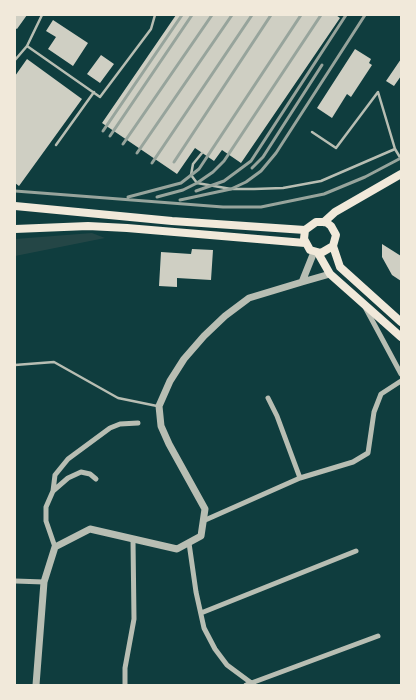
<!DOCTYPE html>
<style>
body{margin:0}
#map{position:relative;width:416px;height:700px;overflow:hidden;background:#0f3d3e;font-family:Bitter,serif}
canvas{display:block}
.frame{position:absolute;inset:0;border:16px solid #f1e9da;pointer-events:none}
</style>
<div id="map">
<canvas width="416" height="700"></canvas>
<div class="frame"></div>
</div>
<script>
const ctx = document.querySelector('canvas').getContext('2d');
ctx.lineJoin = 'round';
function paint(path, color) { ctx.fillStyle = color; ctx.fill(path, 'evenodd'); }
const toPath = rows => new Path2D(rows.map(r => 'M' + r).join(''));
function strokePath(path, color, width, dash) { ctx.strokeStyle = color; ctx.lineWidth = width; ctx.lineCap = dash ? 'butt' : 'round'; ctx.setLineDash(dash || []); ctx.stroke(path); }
paint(toPath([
 [92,233,105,238,15,256,15,239]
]), '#244646');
paint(toPath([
 [15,15,27,15,17,29,15,28],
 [176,15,336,15,340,18,241,163,222,150,214,161,195,148,177,174,102,123],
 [53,20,88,43,73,66,48,49,56,37,46,31],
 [355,49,371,59,369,63,372,65,351,97,347,94,332,118,317,108],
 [101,55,114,64,100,83,87,74],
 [27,59,82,99,19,186,15,183,15,76],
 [401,59,401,76,394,86,386,81],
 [382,244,401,256,401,281,392,275,382,257],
 [192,249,213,250,211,280,177,278,177,287,159,286,161,252,191,254]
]), '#cfcfc3');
strokePath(toPath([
 [27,46,100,97,151,29,155,15],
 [15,60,27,46,42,15],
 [312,132,336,148,378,92,395,149,401,159],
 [56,145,94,92],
 [202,153,193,164,191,175,197,183,231,189,254,189,283,188,321,181,395,149],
 [15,365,54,362,118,398,157,406]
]), '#b8beb3', 2.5);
strokePath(toPath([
 [365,307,401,374],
 [268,398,277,416,300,478],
 [53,491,55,475,68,459,110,428,120,424,138,423],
 [203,521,300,478,353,462,368,453,374,412,381,394,401,381],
 [189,543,196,592,204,628,215,649,227,665,254,685],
 [55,547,46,521,46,507,53,491,68,478,81,472,90,474,96,479],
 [15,581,44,582],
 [201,613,356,551],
 [125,685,125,668,134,619,133,540],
 [246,685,378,636]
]), '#b8beb3', 5);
strokePath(toPath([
 [302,282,330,274],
 [36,685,44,582,55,547,90,529,177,549,201,536,205,509,169,444,161,426,159,406,170,381,184,359,204,336,225,316,249,298,302,282,314,252]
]), '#b8beb3', 7);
strokePath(toPath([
 [15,206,172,221,305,230],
 [324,222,335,212,401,174],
 [15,229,88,226,127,228,305,243],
 [333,246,321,253,310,250,304,239,305,230,316,222,326,222,331,226,336,235,333,246,340,267,401,322],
 [318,253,330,274,401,337]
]), '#f1e9da', 8);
strokePath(toPath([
 [103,131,182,15],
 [110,136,192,15],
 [123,144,212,15],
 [137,153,232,15],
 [174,162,271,15],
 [152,163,252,15],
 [252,168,263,157,322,65],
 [15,191,223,207,261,207,324,194,365,177,401,158],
 [196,191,224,181,251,161,346,15],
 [128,197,181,183,199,169,301,15],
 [157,197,183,190,197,183,213,172,224,161,321,15],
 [180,200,231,189,246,182,261,171,276,153,365,15]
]), '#97a49c', 3);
</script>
